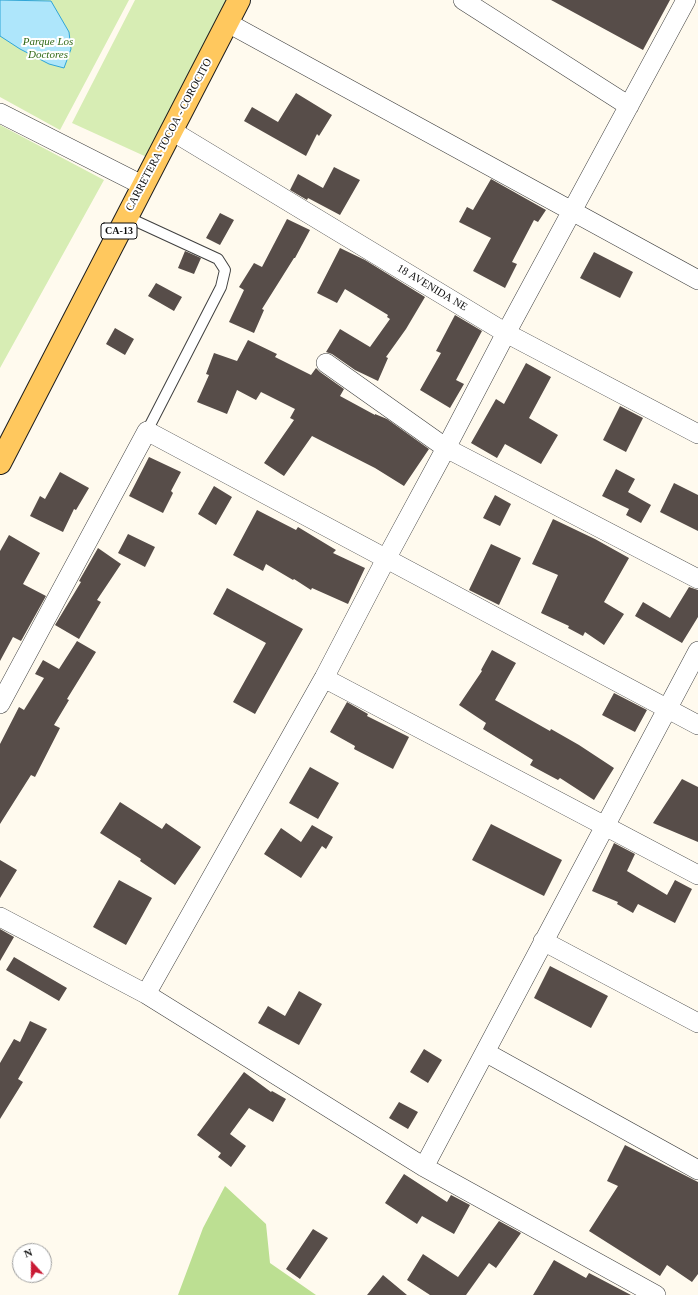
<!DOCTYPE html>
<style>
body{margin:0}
#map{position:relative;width:698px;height:1295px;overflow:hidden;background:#fffaee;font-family:Georgia,serif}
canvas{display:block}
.north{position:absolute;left:12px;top:1243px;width:40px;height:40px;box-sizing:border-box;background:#fff;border:1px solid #9e9e9e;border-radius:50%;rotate:339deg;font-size:11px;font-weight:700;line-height:16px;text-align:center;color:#0d0d0d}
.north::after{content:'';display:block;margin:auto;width:14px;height:18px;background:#c91a34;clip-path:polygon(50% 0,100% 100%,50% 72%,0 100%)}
</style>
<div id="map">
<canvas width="698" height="1295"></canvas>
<div class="north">N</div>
</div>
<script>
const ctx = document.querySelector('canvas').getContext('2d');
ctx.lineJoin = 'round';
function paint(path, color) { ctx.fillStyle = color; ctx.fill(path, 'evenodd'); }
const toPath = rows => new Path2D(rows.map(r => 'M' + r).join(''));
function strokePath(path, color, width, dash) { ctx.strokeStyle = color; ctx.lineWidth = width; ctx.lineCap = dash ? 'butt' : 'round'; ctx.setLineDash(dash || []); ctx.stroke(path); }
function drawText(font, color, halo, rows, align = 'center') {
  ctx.font = font + ' Georgia,serif'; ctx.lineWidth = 4; ctx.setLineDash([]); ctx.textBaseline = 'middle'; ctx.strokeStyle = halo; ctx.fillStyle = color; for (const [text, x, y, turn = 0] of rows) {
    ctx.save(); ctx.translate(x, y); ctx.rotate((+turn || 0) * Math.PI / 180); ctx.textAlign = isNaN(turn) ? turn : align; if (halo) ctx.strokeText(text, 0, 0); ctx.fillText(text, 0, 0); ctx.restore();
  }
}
paint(toPath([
 [0,0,129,0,60,130,0,97],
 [135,0,247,0,162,164,72,123],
 [0,125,104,180,0,368]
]), '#d7edb4');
paint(toPath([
 [225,1186,266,1224,270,1263,316,1295,178,1295,203,1228]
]), '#bcdf92');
const water = toPath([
 [0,0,51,1,69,32,71,49,64,68,49,64,20,49,0,36,0,0]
]);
paint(water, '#aee6fb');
strokePath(water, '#2fa5d8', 1);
paint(toPath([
 [551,0,670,0,643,50],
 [296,93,332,115,319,136,317,134,306,156,244,121,252,107,278,122],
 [334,167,360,180,340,215,308,198,307,200,290,190,298,174,323,188],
 [491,179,546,210,538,222,534,220,512,262,517,264,505,288,473,271,491,238,459,222,467,207,473,210],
 [220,213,234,220,220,245,206,238],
 [287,219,310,230,295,258,294,258,262,309,264,310,254,333,229,322,244,290,239,287,254,263,262,267],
 [340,248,365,260,425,297,406,329,386,357,388,358,378,381,355,370,332,354,326,352,340,329,370,347,390,319,387,317,388,315,345,289,337,303,317,293],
 [185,251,201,258,194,274,178,268],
 [594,252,633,272,620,298,580,278],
 [156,283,182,297,174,311,148,296],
 [455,315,482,331,456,380,464,384,450,408,420,390,441,353,436,351],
 [115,328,134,339,125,355,106,344],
 [248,340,277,354,275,357,311,375,316,368,320,372,344,389,340,396,375,415,375,414,387,419,429,449,404,486,375,468,312,436,284,476,264,463,294,420,290,418,295,409,261,392,256,400,237,390,227,414,197,402,209,375,206,374,214,353,237,361],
 [526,363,551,377,529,418,558,435,541,464,505,444,497,458,471,443,496,399,504,404],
 [620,406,643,418,626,452,603,440],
 [149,457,181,472,171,491,173,493,163,513,129,496],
 [616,469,635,479,628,492,651,505,641,523,626,515,629,509,602,496],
 [60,472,89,488,76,510,74,509,63,532,30,516,40,496,45,499],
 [674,483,698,495,698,531,660,512],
 [214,486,232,497,216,525,198,514],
 [495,495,511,504,500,526,483,518],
 [257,510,296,530,298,527,336,550,333,553,365,568,348,604,312,588,311,590,294,579,293,580,266,564,263,571,233,555],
 [553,519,595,539,629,558,604,602,624,614,604,645,585,632,583,636,568,628,569,626,541,613,558,575,532,564],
 [128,534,155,547,145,567,118,553],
 [9,535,40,553,23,584,46,596,21,641,13,637,0,661,0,551],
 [491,544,521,558,499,605,469,590],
 [98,548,121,564,97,600,101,602,79,639,55,625,81,582,79,581],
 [689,587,698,590,698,617,682,643,635,616,643,602,670,618],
 [227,588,303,629,255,714,233,702,266,643,213,614],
 [77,641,96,652,67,699,69,700,54,725,60,728,35,777,31,775,0,824,0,744,19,707,24,710,44,678,35,674,43,660,59,669],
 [492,650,516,663,495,700,550,731,551,729,579,745,614,768,594,800,560,778,558,780,530,765,533,760,483,729,486,723,459,705,482,671,481,670],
 [614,693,647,710,635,732,602,715],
 [347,702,368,714,367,716,409,737,393,769,354,749,355,746,330,732],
 [310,767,339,783,318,819,289,803],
 [682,779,698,787,698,842,653,823],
 [120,802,162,829,166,823,201,847,175,885,140,861,141,859,100,833],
 [491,824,562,860,544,896,472,860],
 [312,825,333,837,326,849,322,846,301,878,264,854,281,828,301,842],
 [614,843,635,854,627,871,667,895,675,880,692,889,675,923,638,904,633,913,617,904,618,902,592,891],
 [0,860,17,870,0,898],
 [119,880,152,898,126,945,93,927],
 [0,929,14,937,0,961],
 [14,957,67,988,59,1001,6,970],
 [550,966,608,996,591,1028,534,998],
 [299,991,322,1004,299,1045,258,1023,268,1006,285,1016],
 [30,1021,47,1029,18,1079,23,1082,0,1119,0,1063,14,1039,20,1042],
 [424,1049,442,1060,428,1083,410,1072],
 [244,1072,271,1092,272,1091,286,1099,273,1122,249,1108,230,1134,246,1146,231,1167,218,1157,221,1153,197,1135],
 [399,1102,418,1112,408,1129,389,1118],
 [625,1145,698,1182,698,1274,692,1282,667,1265,660,1276,589,1231,618,1186,607,1181],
 [404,1174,447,1202,451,1195,470,1205,454,1234,422,1216,417,1224,385,1203],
 [499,1221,521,1233,496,1268,489,1263,466,1295,430,1295,407,1280,423,1254,458,1277],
 [313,1229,328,1238,300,1279,286,1269],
 [554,1260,586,1278,589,1273,631,1295,533,1295],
 [383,1275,407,1295,367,1295]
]), '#574d49');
const lane = toPath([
 [127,217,218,259,225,270,221,287,147,431]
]);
const street = toPath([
 [463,0,629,106],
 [228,23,698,280],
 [0,113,144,186],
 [172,131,506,333,698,434],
 [326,363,446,448,698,579],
 [324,678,698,875],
 [0,704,147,431,698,725],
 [0,917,146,994,424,1167,656,1295],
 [543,941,698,1023],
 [146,994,324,678,386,559,446,448,506,333,686,0],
 [485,1052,698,1170],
 [424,1167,698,651]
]);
const primary = toPath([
 [0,463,239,0]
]);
strokePath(lane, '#404040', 12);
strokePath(street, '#404040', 20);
strokePath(primary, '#1e1e1e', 24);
strokePath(lane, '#fff', 10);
strokePath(street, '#fff', 19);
strokePath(primary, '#ffc85e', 22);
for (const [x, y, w] of [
 [119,231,36]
]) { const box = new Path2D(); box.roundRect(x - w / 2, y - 8, w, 16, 3); ctx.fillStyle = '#fff'; ctx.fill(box); strokePath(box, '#0d0d0d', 1); }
drawText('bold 10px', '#0d0d0d', null, [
 ["CA-13",119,231]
]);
drawText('italic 11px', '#326a18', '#fff', [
 ["Parque Los",48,42],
 ["Doctores",48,55]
]);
drawText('11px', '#0d0d0d', '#fff', [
 ["CARRETERA TOCOA - COROCITO",169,135,-62],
 ["18 AVENIDA NE",432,288,31]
]);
</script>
